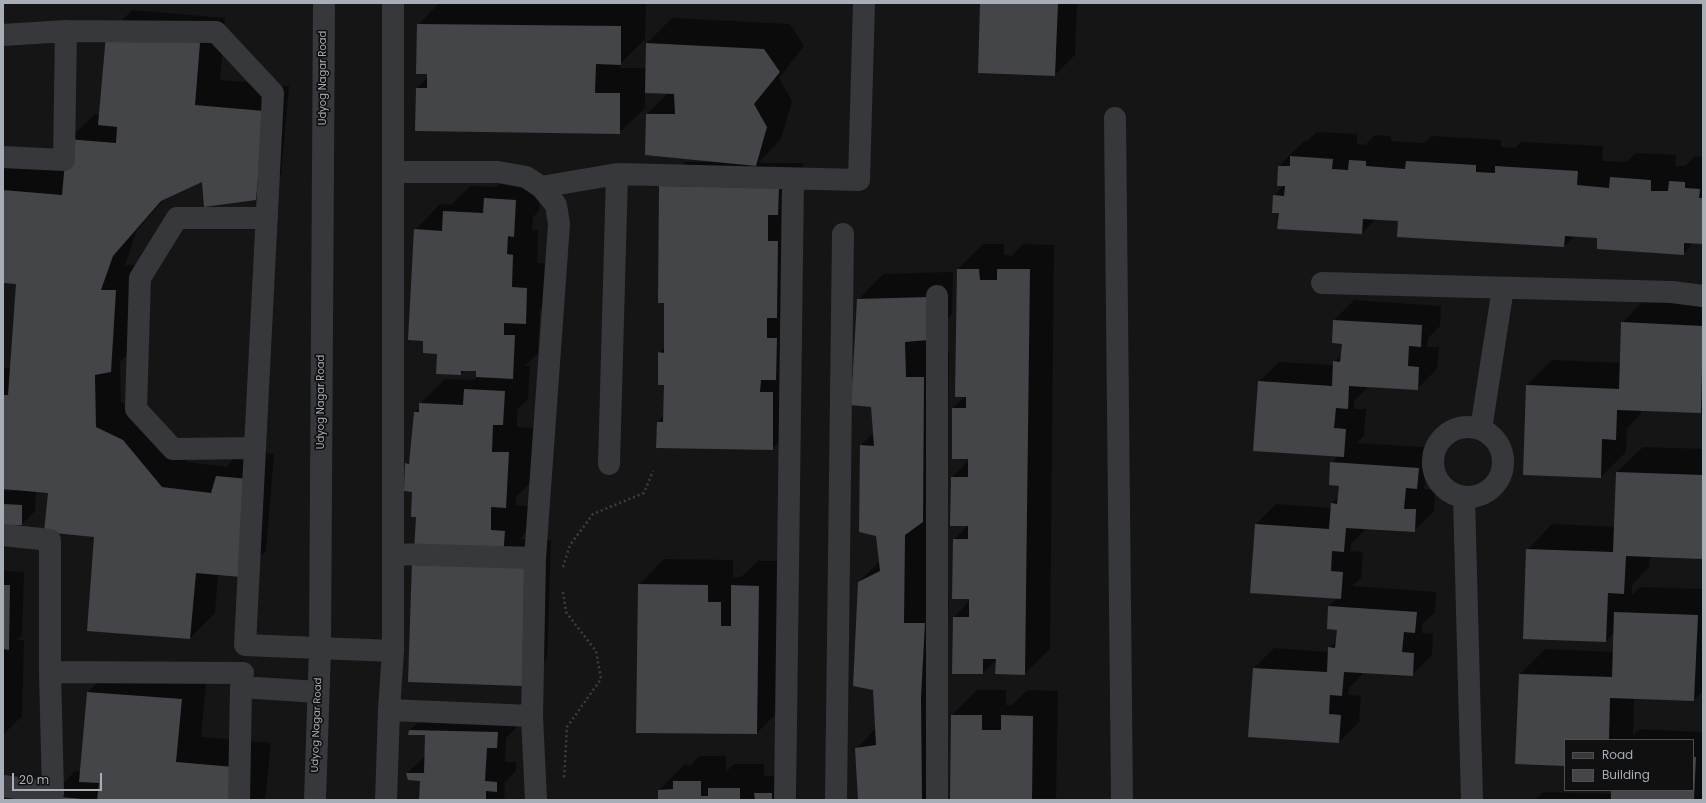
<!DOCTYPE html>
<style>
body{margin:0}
#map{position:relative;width:1706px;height:803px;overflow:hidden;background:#151516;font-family:Poppins,sans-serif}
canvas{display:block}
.frame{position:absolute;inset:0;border:4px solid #a8aeb5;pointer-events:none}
.legend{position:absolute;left:1564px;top:739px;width:130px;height:52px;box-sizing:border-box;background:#101011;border:1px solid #4d4f53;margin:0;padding:5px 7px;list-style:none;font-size:12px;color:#a8aeb5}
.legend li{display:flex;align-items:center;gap:8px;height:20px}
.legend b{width:20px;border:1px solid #4d4f53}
.scale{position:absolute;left:12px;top:773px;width:90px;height:18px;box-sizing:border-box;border:2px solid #a8aeb5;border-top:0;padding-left:5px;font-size:12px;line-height:14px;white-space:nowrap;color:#a8aeb5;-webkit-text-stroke:3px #101011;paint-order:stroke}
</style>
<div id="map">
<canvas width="1706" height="803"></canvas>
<div class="frame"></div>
<ul class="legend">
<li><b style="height:5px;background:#36383b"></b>Road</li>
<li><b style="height:11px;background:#444549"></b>Building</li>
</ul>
<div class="scale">20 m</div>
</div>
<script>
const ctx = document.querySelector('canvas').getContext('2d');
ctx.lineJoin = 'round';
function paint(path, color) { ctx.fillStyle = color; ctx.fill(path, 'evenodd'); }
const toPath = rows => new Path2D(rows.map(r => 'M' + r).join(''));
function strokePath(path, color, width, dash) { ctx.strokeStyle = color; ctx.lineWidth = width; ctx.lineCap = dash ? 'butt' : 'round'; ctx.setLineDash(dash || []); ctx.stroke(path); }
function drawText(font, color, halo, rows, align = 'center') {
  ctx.font = font + ' Poppins,sans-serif'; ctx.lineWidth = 3.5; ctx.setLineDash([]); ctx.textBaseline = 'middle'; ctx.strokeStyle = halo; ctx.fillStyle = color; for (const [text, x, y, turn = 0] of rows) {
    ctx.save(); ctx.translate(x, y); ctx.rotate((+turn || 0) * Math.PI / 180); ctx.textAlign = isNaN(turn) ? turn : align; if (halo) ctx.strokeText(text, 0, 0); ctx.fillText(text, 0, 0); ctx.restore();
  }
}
paint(toPath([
 [439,3,646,3,645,39,620,64,620,68,646,68,647,43,672,18,790,24,804,46,779,78,792,101,781,139,758,163,803,163,797,424,772,449,658,422,664,416,665,384,659,353,665,347,665,302,660,187,685,162,715,162,715,161,647,114,668,93,645,92,645,108,619,133,417,88,428,77,418,25],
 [981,3,1077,3,1075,55,1055,75],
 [132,10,225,18,220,80,289,86,281,174,256,199,203,180,166,197,137,230,125,265,140,265,136,346,120,362,121,402,148,415,187,462,226,467,242,451,274,454,266,551,240,576,218,574,215,613,190,638,96,536,49,492,36,491,35,511,22,524,3,524,3,491,16,491,16,489,3,488,3,368,11,368,17,283,3,282,3,163,66,169,68,140,94,115,100,115,107,35],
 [1317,132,1357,134,1357,144,1365,145,1375,135,1391,136,1391,141,1424,143,1432,136,1501,140,1501,147,1515,148,1521,142,1603,146,1602,161,1626,162,1636,153,1676,155,1675,166,1685,166,1695,156,1703,157,1703,243,1694,242,1683,254,1598,237,1575,236,1564,246,1399,220,1377,218,1362,233,1280,212,1274,196,1284,185,1278,185,1279,166,1304,141,1307,141],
 [510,173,541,175,539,211,533,217,532,230,538,230,537,263,552,263,550,298,540,309,538,353,525,366,530,366,528,399,517,410,517,427,533,428,531,482,516,497,516,505,530,506,528,530,520,539,551,540,547,659,521,684,417,516,406,464,411,459,415,412,420,407,420,404,445,379,474,380,477,377,477,370,465,370,461,374,424,340,415,230,440,204,451,205,470,186,496,187],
 [983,244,1004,244,1004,255,1012,256,1023,244,1054,245,1050,649,1024,674,997,659,983,673,954,617,970,600,954,540,968,525,952,477,969,461,953,408,966,396,958,269],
 [953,272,952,314,931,335,931,353,949,352,948,496,930,514,928,598,949,598,946,671,947,800,859,800,856,749,876,728,874,689,859,582,880,561,877,535,860,531,861,445,874,432,872,406,858,300,883,274],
 [1647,297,1703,300,1703,410,1701,412,1641,409,1641,414,1627,428,1626,452,1601,477,1527,385,1552,360,1621,363,1622,323],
 [1354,300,1441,306,1440,326,1428,338,1427,347,1439,347,1437,369,1417,389,1367,386,1367,388,1354,401,1354,409,1366,409,1364,436,1356,443,1438,448,1437,468,1425,481,1424,489,1435,490,1434,511,1414,531,1364,528,1364,531,1351,544,1350,551,1363,552,1361,578,1352,586,1436,592,1435,612,1422,624,1422,633,1433,634,1432,655,1412,675,1362,672,1362,675,1349,688,1348,695,1361,696,1359,722,1339,742,1254,668,1274,648,1329,652,1329,648,1337,640,1338,629,1329,606,1338,598,1251,592,1256,524,1276,504,1331,508,1331,504,1339,496,1340,485,1331,463,1339,455,1259,382,1279,362,1334,365,1334,362,1342,354,1343,343,1334,320],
 [1643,447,1703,449,1703,556,1650,556,1649,567,1632,585,1632,595,1640,587,1703,589,1703,691,1694,700,1634,698,1633,736,1639,729,1703,732,1703,800,1535,800,1544,792,1612,794,1612,790,1693,790,1693,740,1565,740,1565,765,1520,674,1545,649,1614,652,1614,633,1606,641,1527,550,1552,524,1615,527,1617,472],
 [664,559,733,560,733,577,741,577,758,561,784,561,782,708,757,733,639,585],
 [3,571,24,572,22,635,17,640,24,640,22,716,3,735],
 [113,667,207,674,201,737,271,743,265,800,50,800,50,797,75,771,81,772,88,692],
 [977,690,1006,690,1006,705,1012,705,1027,690,1058,691,1056,800,951,800,952,715],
 [430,710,517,712,517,727,506,738,505,762,516,762,516,771,505,782,504,800,420,800,421,780,407,773,426,755,426,734,410,730],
 [699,756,726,756,726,772,734,764,764,764,764,776,773,776,780,768,796,768,797,800,659,800,659,790,684,765,691,765]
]), '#0007');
paint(toPath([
 [980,3,1058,3,1055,76,978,73],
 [417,24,621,26,621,65,596,64,595,93,620,93,620,134,415,131,416,88,427,88,427,74,416,74],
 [106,35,200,43,195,105,264,111,256,200,204,207,202,182,161,201,113,256,101,290,116,290,111,372,95,375,96,427,123,440,162,487,211,493,216,476,249,479,241,577,196,573,190,639,87,631,94,537,44,532,48,493,3,489,3,395,8,395,16,284,3,283,3,190,62,195,67,139,116,143,117,127,98,125],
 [646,43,764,49,780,72,754,104,767,127,756,166,645,155,646,114,675,114,674,94,645,93],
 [1290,156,1333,159,1332,169,1348,170,1349,160,1366,161,1366,166,1405,169,1406,161,1476,165,1476,172,1495,173,1495,166,1578,171,1577,185,1609,188,1610,177,1651,180,1651,191,1668,191,1669,181,1685,182,1685,188,1700,189,1699,198,1703,198,1702,225,1703,225,1703,244,1684,243,1684,255,1597,249,1597,238,1565,236,1564,247,1397,237,1398,221,1363,219,1362,234,1277,229,1279,213,1272,213,1273,195,1284,196,1285,186,1277,186,1278,166,1290,166],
 [659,186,779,188,778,215,768,215,768,241,778,241,777,318,767,318,767,338,777,338,776,380,761,380,760,392,773,392,773,450,656,448,657,422,663,422,664,385,658,385,658,352,664,353,664,303,658,303],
 [484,198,516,200,514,237,508,236,507,254,513,255,512,287,527,288,526,324,504,323,504,335,515,335,513,379,476,377,476,371,461,371,461,375,436,374,437,354,423,353,423,341,408,340,414,229,442,231,443,211,483,213],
 [957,269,979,269,980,280,997,280,997,269,1030,269,1025,675,995,674,996,659,983,659,983,674,952,674,953,617,969,617,969,599,952,599,953,539,968,539,968,526,950,526,951,477,968,477,968,459,952,459,952,408,966,408,966,397,955,397],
 [929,297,928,340,905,342,906,377,924,377,923,522,905,535,904,623,925,623,921,697,922,800,858,800,855,748,876,745,873,690,853,686,858,582,880,571,876,536,859,532,860,445,874,446,871,407,851,405,857,299],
 [1333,320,1422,325,1421,347,1409,346,1408,366,1419,367,1418,390,1349,386,1348,409,1336,408,1334,428,1346,429,1344,457,1253,451,1258,381,1332,386,1333,361,1340,362,1342,344,1332,343],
 [1621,322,1703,326,1701,413,1617,410,1616,440,1602,439,1601,478,1523,475,1526,385,1619,389],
 [464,389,505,391,503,425,493,425,492,452,509,452,506,508,491,507,491,530,505,531,503,557,414,552,416,517,411,517,412,492,404,491,405,463,409,464,414,412,419,412,419,403,463,405],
 [1330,462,1419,468,1417,489,1406,488,1404,509,1416,509,1415,532,1346,528,1344,552,1332,551,1331,571,1343,572,1341,599,1250,593,1255,524,1329,529,1331,503,1337,504,1339,486,1329,485],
 [1616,472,1703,475,1702,559,1626,556,1624,594,1608,593,1606,642,1523,639,1526,549,1613,552],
 [3,504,22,505,22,525,3,525],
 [412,561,526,565,522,686,408,682],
 [638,584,708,585,708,602,721,602,721,626,731,626,731,585,759,586,757,734,636,733],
 [3,585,10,585,9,650,3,649],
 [1328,606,1417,612,1415,633,1404,632,1402,652,1414,653,1413,676,1344,672,1342,696,1330,695,1329,714,1341,715,1339,743,1248,737,1253,668,1327,672,1328,647,1335,648,1337,630,1327,629],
 [1614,612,1698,615,1694,701,1610,698,1609,740,1565,740,1565,766,1515,764,1519,674,1612,677],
 [87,692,182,699,176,762,246,768,243,800,97,800,99,783,79,782],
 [951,715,982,715,982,730,1001,730,1001,715,1033,716,1032,800,950,800],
 [409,730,498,732,497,748,487,748,485,781,497,782,497,792,486,791,486,800,419,800,420,781,408,780,406,773,424,773,425,735,408,735],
 [1693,757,1696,757,1694,800,1611,800,1611,790,1693,790],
 [673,781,701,781,701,796,708,796,708,788,740,788,740,800,658,800,658,790,673,789],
 [754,793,772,793,772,800,755,800],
 [49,796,83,799,83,800,49,800]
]), '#444549');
strokePath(toPath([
 [563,567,570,545,593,514,644,493,653,471],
 [563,592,566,612,596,651,601,679,567,727,564,780]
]), '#3c3f42', 2.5, [2, 3]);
strokePath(toPath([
 [3,35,66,31,216,32,273,93,245,645,393,651],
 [1115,118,1122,800],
 [3,157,64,160,66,31],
 [393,172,498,172,526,177,541,187,556,205,559,224,535,558,532,716,536,800],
 [541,187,617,174,859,180,864,3],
 [1322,283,1672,292,1703,296],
 '1433 462a35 35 0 1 1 70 0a35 35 0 1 1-70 0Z',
 [1481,429,1503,288],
 [255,448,173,449,136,409,140,278,177,218,267,218],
 [609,464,617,174],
 [1464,497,1472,800],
 [3,535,50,540,50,672,243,673],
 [393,554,535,558],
 [389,710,532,716],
 [3,786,53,793,50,672],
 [239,800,241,687,318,692],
 [315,800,320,649,324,3],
 [386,800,389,710,393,651,393,3],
 [785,800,793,179],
 [836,800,843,234],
 [937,800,937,296]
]), '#36383b', 22);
drawText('10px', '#a8aeb5', '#101011', [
 ["Udyog Nagar Road",323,78,-90],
 ["Udyog Nagar Road",321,402,-90],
 ["Udyog Nagar Road",317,725,-88]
]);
</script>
